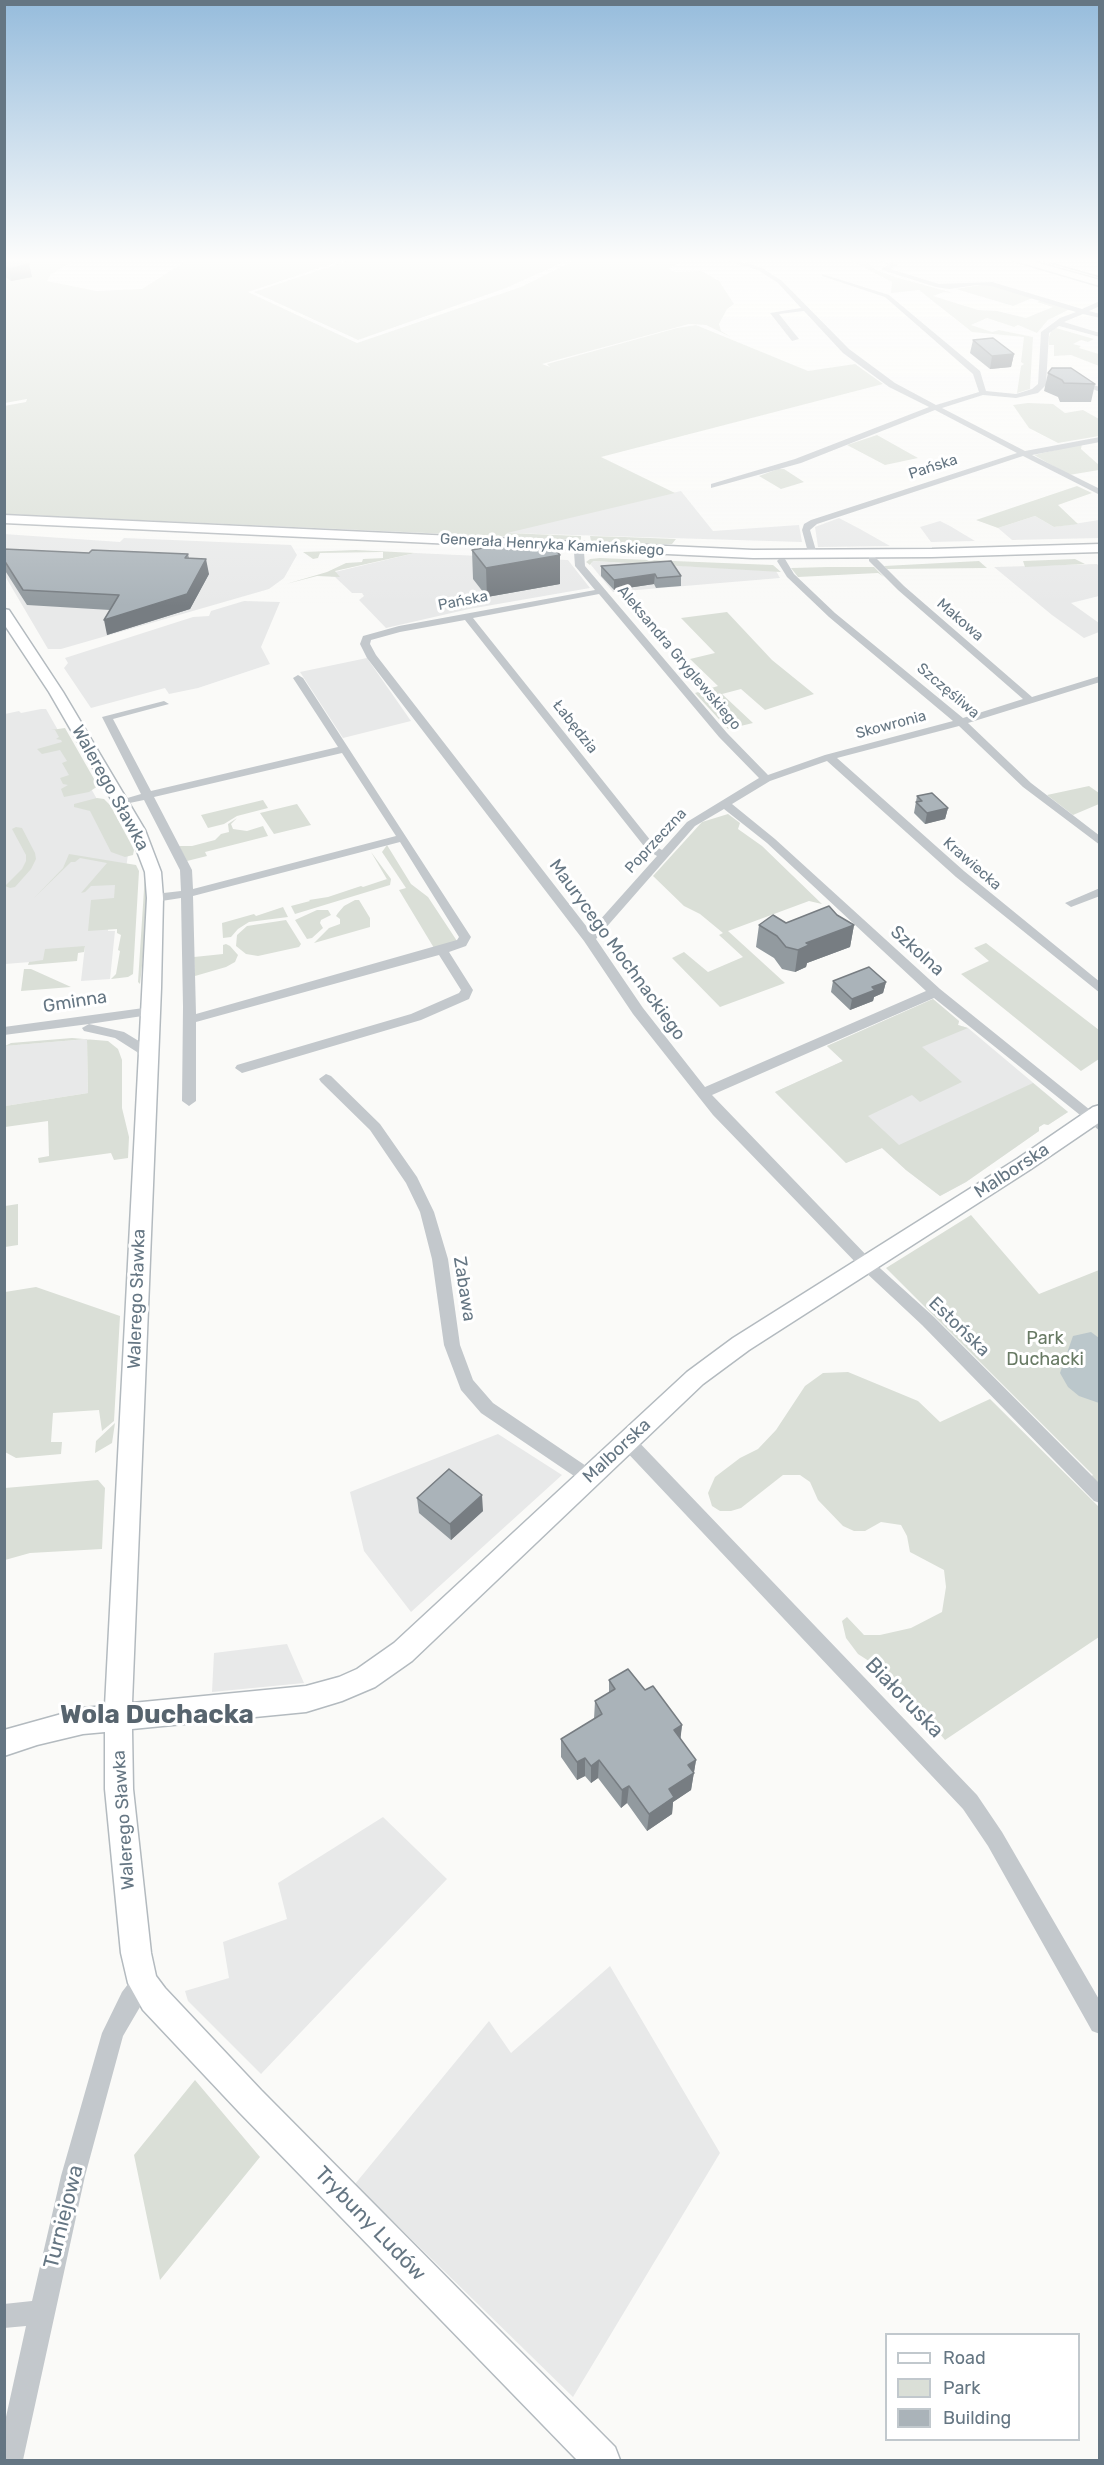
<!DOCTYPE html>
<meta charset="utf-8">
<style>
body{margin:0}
#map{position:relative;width:1104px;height:2465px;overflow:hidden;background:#fafaf8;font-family:Rubik,sans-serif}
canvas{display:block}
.frame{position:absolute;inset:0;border:6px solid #657683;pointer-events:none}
.legend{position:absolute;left:885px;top:2333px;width:195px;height:108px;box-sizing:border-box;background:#fff;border:2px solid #c1c8cd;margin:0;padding:8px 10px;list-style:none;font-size:18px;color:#657683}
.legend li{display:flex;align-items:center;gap:12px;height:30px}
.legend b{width:30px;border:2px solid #c1c8cd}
</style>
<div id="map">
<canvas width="1104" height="2465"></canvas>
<div class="frame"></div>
<ul class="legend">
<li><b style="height:8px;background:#fff"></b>Road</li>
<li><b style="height:16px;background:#dadfd7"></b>Park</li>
<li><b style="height:16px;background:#aab3b9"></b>Building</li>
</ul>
</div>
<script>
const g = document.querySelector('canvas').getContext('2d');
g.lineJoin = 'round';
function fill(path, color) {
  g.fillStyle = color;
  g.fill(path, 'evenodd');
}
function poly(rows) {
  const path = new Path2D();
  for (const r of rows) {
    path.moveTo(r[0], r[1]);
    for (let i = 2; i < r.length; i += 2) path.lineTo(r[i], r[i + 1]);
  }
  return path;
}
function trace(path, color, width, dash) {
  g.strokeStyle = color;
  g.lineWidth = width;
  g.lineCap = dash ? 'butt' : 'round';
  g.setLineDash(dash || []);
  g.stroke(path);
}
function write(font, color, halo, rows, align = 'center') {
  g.font = font + ' Rubik,sans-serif';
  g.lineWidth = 6;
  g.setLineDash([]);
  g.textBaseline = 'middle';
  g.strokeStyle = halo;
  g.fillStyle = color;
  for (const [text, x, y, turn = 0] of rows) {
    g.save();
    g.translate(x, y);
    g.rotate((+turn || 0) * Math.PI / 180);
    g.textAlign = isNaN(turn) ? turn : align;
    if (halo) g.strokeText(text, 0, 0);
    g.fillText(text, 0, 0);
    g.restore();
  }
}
fill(poly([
 [681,491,713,531,799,525,802,542,507,533,508,531],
 [1035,516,1054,527,1099,520,1099,538,1012,540,998,528],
 [839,518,860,529,890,546,818,547,815,527],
 [940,521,950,526,975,541,931,542,920,527],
 [4,534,120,542,124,538,291,545,297,555,284,578,269,589,61,649,48,649,5,576],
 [415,553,568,560,590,588,469,609,386,628,359,600,364,596,362,593,352,593,335,577,322,575],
 [592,561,776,571,780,578,613,592,591,565],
 [1097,564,1099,566,1099,596,1071,603,1099,623,1099,632,1084,638,1052,615,994,567],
 [244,601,280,602,261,647,270,664,198,688,169,694,165,688,91,708,64,668,68,663,65,658,193,617,209,616,211,611],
 [367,658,411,721,343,738,300,672],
 [41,709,46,709,128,854,122,900,110,902,108,931,115,931,110,979,81,981,85,946,43,961,5,964,5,714,19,711,21,713],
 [933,999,959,1021,958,1025,968,1028,1068,1112,1048,1125,1044,1124,1039,1127,1039,1131,966,1182,940,1196,906,1170,882,1148,846,1163,775,1092,843,1061,827,1046],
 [87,1039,88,1093,5,1106,4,1046],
 [498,1434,562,1475,411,1612,364,1551,350,1492],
 [287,1644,304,1683,212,1692,214,1653],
 [383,1817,447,1879,261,2074,188,2001,185,1991,229,1978,223,1942,287,1919,278,1883],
 [610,1966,720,2153,573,2397,355,2184,489,2021,511,2053]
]), '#e8e9e9');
fill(poly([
 [5,261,73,261,51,274,47,281,96,291,142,289,186,261,340,261,248,292,357,343,521,287,573,261,683,261,668,269,675,272,701,271,719,281,734,304,727,309,719,324,721,331,731,337,706,325,689,324,542,364,550,367,547,364,677,328,696,325,808,371,855,364,883,384,601,457,675,493,507,533,581,536,581,540,5,514,4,406,26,402,27,399,5,403],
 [347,261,566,261,506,288,358,340,254,292],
 [852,261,865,261,876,270,895,277,953,293,944,292,933,296,978,310,997,311,1026,318,1053,307,1037,302,1042,300,1070,309,1048,320,1037,333,1018,325,1014,327,987,318,971,325,992,332,999,330,1033,337,1030,389,1017,393,1021,366,1024,364,1021,362,1024,337,972,332,919,290,891,293,892,282],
 [987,284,1035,297,1013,306,956,289],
 [1056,328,1094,339,1088,342,1081,340,1073,344,1081,346,1079,348,1099,354,1099,366,1071,355,1054,356,1054,345,1049,345,1049,337,1051,331],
 [1028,403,1053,404,1065,413,1083,410,1099,419,1099,436,1058,443,1029,428,1013,405],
 [877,435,918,458,885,465,847,445],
 [1082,444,1081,449,1099,465,1099,470,1069,475,1034,455],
 [778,469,784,469,804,482,781,489,759,476],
 [1077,486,1092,493,1058,505,1078,524,1054,527,1035,516,998,528,976,520],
 [590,536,624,537,676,539,672,544,646,544,591,541],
 [356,550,415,553,335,571,340,577,317,576,286,584,327,572,346,563,362,562,363,559,383,558,383,552,320,553,318,558,313,559,303,552],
 [600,558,773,565,781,572,593,561,590,565,586,562,590,559],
 [1075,559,1085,564,1025,567,1023,561],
 [979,561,987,568,887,569,884,566],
 [827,567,874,567,884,577,878,573,798,577,791,568],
 [727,612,772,660,814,694,765,710,741,689,722,694,753,723,728,729,695,693,718,686,690,659,715,653,681,618],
 [65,728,98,786,89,792,64,797,61,789,68,785,63,784,60,778,69,775,62,763,67,761,60,750,42,754,37,749,62,742,61,740,56,739,59,737,55,730,51,730],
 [1089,786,1099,793,1099,804,1073,815,1047,795],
 [97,798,104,799,110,805,131,844,134,850,133,855,125,857,111,852,90,811,74,807,74,804],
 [263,800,268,808,237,816,224,824,208,828,201,815],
 [297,804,311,825,274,834,260,813],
 [728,814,740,823,738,829,762,846,822,904,809,901,728,931,785,983,720,1007,672,958,684,952,708,972,743,957,719,935,723,933,700,914,684,906,653,876,702,822],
 [237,818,231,824,233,829,247,831,263,826,268,836,205,852,207,856,187,861,179,846,192,846,215,840,221,834,229,832,228,824],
 [16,827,22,828,35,853,36,859,31,869,15,887,10,888,5,886,22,869,26,861,26,855,12,829],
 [387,845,411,884,428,897,457,941,434,948,399,890,406,888,382,852],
 [371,852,391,879,390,885,295,914,291,906,310,901,309,900,328,897,361,886,363,887,387,879,388,881],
 [69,854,136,865,139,871,133,974,128,977,111,979,116,974,120,951,118,950,121,935,117,933,117,929,88,931,91,900,114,898,115,885,91,886,85,892,81,893,107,863,80,858,75,862,71,862,34,898,63,868],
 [145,874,147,894,146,929,140,984,138,982],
 [355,900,359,900,370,918,370,927,314,943,329,928,340,924,340,919,336,916,338,913,344,906],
 [283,907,288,917,249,922,238,929,231,937,223,938,222,923,254,914,256,916],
 [317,910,328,910,331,915,321,920,320,923,323,928,312,938,307,939,295,920],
 [286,920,301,944,299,947,258,956,246,954,236,946,237,935,247,926],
 [986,943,1099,1030,1099,1059,1081,1071,961,974,989,961,974,948],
 [226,944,230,946,238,955,235,962,226,967,195,976,194,957,223,954,223,945],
 [85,946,84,952,78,953,77,961,28,965,29,962,43,960,45,949],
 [24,969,31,969,71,987,21,991],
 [933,999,959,1021,958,1025,968,1028,922,1047,962,1082,920,1102,912,1095,868,1116,899,1145,1033,1083,1068,1112,1048,1125,1044,1124,1039,1127,1039,1131,966,1182,940,1196,906,1170,882,1148,846,1163,775,1092,843,1061,827,1046],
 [72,1038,108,1041,118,1049,122,1060,122,1108,129,1137,128,1158,114,1160,111,1153,39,1163,38,1158,49,1156,48,1121,5,1127,5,1106,88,1093,87,1039,5,1046,11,1043],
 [18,1204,18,1245,5,1247,5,1206],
 [971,1215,1039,1294,1099,1270,1099,1489,1088,1479,1093,1475,886,1268],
 [36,1287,120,1316,114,1421,102,1431,99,1410,53,1413,51,1442,62,1442,61,1454,16,1458,5,1452,5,1292],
 [848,1372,918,1401,940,1422,990,1399,1099,1507,1099,1637,945,1740,920,1710,897,1695,884,1683,875,1665,858,1654,846,1638,842,1621,847,1617,864,1635,880,1635,911,1628,942,1612,946,1587,944,1570,910,1552,907,1536,901,1525,881,1522,865,1531,854,1531,843,1526,818,1500,810,1482,800,1475,783,1475,741,1508,731,1511,720,1511,712,1506,708,1493,715,1477,740,1458,758,1449,776,1430,805,1386,823,1373],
 [115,1423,112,1443,95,1453,96,1441],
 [98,1480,105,1488,102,1549,30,1553,5,1560,5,1488],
 [195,2080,260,2157,160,2280,134,2155]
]), '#dadfd7');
fill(poly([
 [1091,1332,1099,1338,1099,1403,1079,1396,1068,1387,1060,1373,1073,1336]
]), '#bbc7cb');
const secondary = poly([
 [1015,261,1031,261,1100,280,1100,286,1015,261],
 [4,609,9,610,63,692,145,830,161,872,163,898,161,988,132,1703,306,1686,339,1677,357,1669,394,1643,687,1372,733,1338,1017,1159,1093,1107,1100,1105,1100,1122,1031,1169,749,1350,703,1384,412,1661,375,1687,342,1701,306,1712,132,1729,133,1789,151,1953,156,1976,165,1988,261,2090,615,2447,620,2460,577,2460,239,2112,143,2010,128,1983,121,1953,105,1789,105,1732,83,1734,37,1745,4,1756,4,1730,83,1708,105,1706,147,898,145,872,129,830,49,692,4,624,4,609]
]);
const primary = poly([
 [4,515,753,550,932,549,1100,544,1100,552,932,557,753,558,4,523,4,515]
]);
trace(secondary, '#b3babf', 3);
trace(primary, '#b5babe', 3);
fill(poly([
 [728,261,739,261,762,268,782,281,849,349,895,383,936,405,979,392,973,374,885,297,822,276,822,274,889,295,980,371,986,391,1016,394,1032,389,1038,384,1041,332,1060,318,1076,312,991,286,977,285,949,289,936,287,882,270,882,268,889,265,880,261,897,264,897,266,890,269,939,284,992,282,1082,309,1100,301,1100,306,1089,311,1100,314,1100,318,1083,314,1064,322,1100,333,1100,337,1059,326,1049,333,1046,385,1038,393,1016,398,983,395,942,408,1025,451,1100,437,1100,442,1032,455,1100,489,1100,495,1023,456,817,524,810,530,817,554,809,556,802,530,804,524,811,520,1017,453,935,410,801,463,711,488,711,484,795,459,929,407,889,387,843,353,804,311,779,314,799,339,792,341,770,313,801,308,778,283,758,270,728,261],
 [1090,384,1100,387,1100,392,1090,388,1090,384],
 [579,549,584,552,585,566,727,733,768,775,825,755,953,721,829,617,787,577,777,561,779,559,785,559,794,574,835,613,963,718,1023,699,898,590,869,561,869,557,875,557,904,586,1032,697,1100,676,1100,682,968,723,1031,783,1100,836,1100,845,1023,787,959,726,837,758,964,871,1100,982,1100,993,956,877,827,761,770,781,732,804,775,839,940,989,1100,1118,1100,1131,934,998,712,1095,871,1260,934,1317,1100,1484,1100,1503,1094,1501,922,1325,861,1268,713,1115,633,1014,584,941,367,658,360,644,363,636,399,626,595,590,575,566,574,552,579,549],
 [599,594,719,737,759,778,687,822,662,850,655,846,473,618,599,594],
 [465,620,647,850,657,856,590,931,376,655,370,644,371,640,400,632,465,620],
 [724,809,767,843,926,991,705,1087,643,1008,596,939,695,826,724,809],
 [298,675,303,678,471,937,466,946,449,952,473,990,469,999,421,1020,242,1073,235,1068,237,1065,411,1014,459,993,461,990,439,955,196,1022,196,1101,189,1106,182,1101,183,1007,181,898,155,902,149,898,155,894,181,891,180,870,144,800,120,805,114,802,141,794,102,717,164,701,169,704,113,719,151,791,338,747,293,678,298,675],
 [342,753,396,836,193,889,192,870,154,797,342,753],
 [400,842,459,937,457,940,196,1014,193,896,400,842],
 [1100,888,1100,896,1071,907,1065,903,1100,888],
 [151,1007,158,1011,156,1014,89,1024,124,1032,147,1046,156,1062,149,1067,144,1065,137,1052,115,1038,84,1031,82,1028,89,1024,4,1035,4,1027,151,1007],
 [326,1074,331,1076,380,1124,417,1177,434,1212,448,1259,460,1345,473,1380,493,1403,595,1472,598,1477,595,1482,589,1484,583,1482,481,1413,461,1390,444,1345,432,1259,420,1212,406,1183,370,1130,321,1082,319,1079,326,1074],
 [627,1434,633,1436,977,1795,1002,1832,1100,2001,1100,2034,1092,2031,988,1846,963,1809,621,1446,619,1441,621,1436,627,1434],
 [143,1972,151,1975,154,1983,123,2036,85,2176,23,2460,4,2460,4,2426,26,2326,4,2328,4,2304,32,2301,61,2176,102,2033,122,1992,135,1975,143,1972]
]), '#c3c8cc');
fill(secondary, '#fff');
fill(primary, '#fff');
trace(poly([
 [1044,261,1100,277]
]), '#a2aab0', 1.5);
fill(poly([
 [4,261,29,264,32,277,11,281,4,276],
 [973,340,1014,354,1011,367,990,369,970,353],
 [1048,373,1095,384,1091,402,1060,402,1058,397,1044,391],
 [507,547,560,555,560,584,487,597,473,579,472,550],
 [4,549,89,553,188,554,189,558,209,574,190,609,107,635,110,610,27,605,4,569],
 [601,566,681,576,681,586,656,588,654,584,614,590,601,576],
 [917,796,948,808,945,819,925,824,914,813],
 [837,915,854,925,850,947,807,963,806,967,795,972,782,969,774,958,756,947,759,925,786,923],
 [833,981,886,982,883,993,874,997,873,1001,850,1010,831,992],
 [417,1498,483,1511,451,1540,419,1513],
 [609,1680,645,1690,682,1725,680,1739,696,1760,691,1790,673,1802,672,1814,647,1831,627,1803,621,1808,598,1778,591,1783,585,1776,577,1780,561,1757,561,1739,594,1719,595,1701,609,1693]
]), '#929a9f');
fill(poly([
 [29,264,32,277,11,281,9,269],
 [1014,354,1011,367,990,369,992,356],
 [560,555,560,584,487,597,486,568],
 [206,559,209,574,190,609,107,635,104,620],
 [655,574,654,584,614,590,614,580],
 [948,808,945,819,925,824,927,813],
 [854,925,850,947,807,963,806,967,795,972,798,950,806,943],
 [886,982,883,993,874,997,873,1001,850,1010,852,999,872,987],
 [482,1495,483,1511,451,1540,450,1524],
 [682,1725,680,1743,674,1730],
 [585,1758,585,1776,577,1780,577,1762],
 [599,1760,598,1778,591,1783,591,1766],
 [696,1760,691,1790,673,1802,672,1814,647,1831,649,1814,688,1765],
 [629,1786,627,1803,621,1808,622,1790]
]), '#777d82');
const building = poly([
 [4,261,24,261,29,264,9,269,4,266,4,261],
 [993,338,1014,354,992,356,973,340,993,338],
 [1052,368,1071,368,1095,384,1064,383,1062,380,1048,373,1052,368],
 [529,543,550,544,560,555,486,568,472,550,504,544,507,547,529,543],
 [4,549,89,553,92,550,188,554,185,558,206,559,187,594,104,620,119,595,23,590,4,560,4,549],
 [671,561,681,576,657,578,655,574,614,580,601,566,671,561],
 [932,793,948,808,927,813,916,802,922,801,917,796,932,793],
 [829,906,837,915,854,925,806,943,809,945,798,950,786,947,777,936,759,925,773,915,786,923,829,906],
 [869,967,886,982,872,987,875,990,852,999,833,981,869,967],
 [449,1469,482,1495,450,1524,417,1498,449,1469],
 [628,1669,645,1690,653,1686,682,1725,674,1730,696,1760,688,1765,694,1773,669,1789,674,1797,649,1814,629,1786,622,1790,599,1760,591,1766,585,1758,577,1762,561,1739,602,1714,595,1701,615,1689,609,1680,628,1669]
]);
fill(building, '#aab3b9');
trace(building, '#777d82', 1.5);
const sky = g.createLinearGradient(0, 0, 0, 606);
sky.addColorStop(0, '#96bcdc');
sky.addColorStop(0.43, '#fdfdfc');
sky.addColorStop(1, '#fdfdfc00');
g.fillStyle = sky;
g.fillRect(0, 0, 1104, 606);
write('15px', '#657683', '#fff', [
 ["Pańska",933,467,-18],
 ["Generała Henryka Kamieńskiego",552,545,3],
 ["Pańska",463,601,-11],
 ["Makowa",960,620,41],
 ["Aleksandra Gryglewskiego",679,658,50],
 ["Szczęśliwa",948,691,40],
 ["Skowronia",891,725,-15],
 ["Łabędzia",575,727,52],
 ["Poprzeczna",656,841,-47],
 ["Krawiecka",972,864,41]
]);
write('18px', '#657683', '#fff', [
 ["Walerego Sławka",110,788,61],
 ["Maurycego Mochnackiego",617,950,54],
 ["Szkolna",917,951,42],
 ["Gminna",75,1002,-9],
 ["Malborska",1012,1171,-33],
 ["Zabawa",464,1289,81],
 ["Walerego Sławka",137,1299,-88],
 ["Estońska",959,1327,44],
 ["Malborska",617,1451,-43],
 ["Walerego Sławka",124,1820,-94]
]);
write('18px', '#687a64', '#fff', [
 ["Park",1045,1339],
 ["Duchacki",1045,1360]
]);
write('21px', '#657683', '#fff', [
 ["Białoruska",904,1698,46],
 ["Turniejowa",64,2217,-76],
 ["Trybuny Ludów",370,2224,46]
]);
write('bold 26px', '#57646e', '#fff', [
 ["Wola Duchacka",157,1715]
]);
</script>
